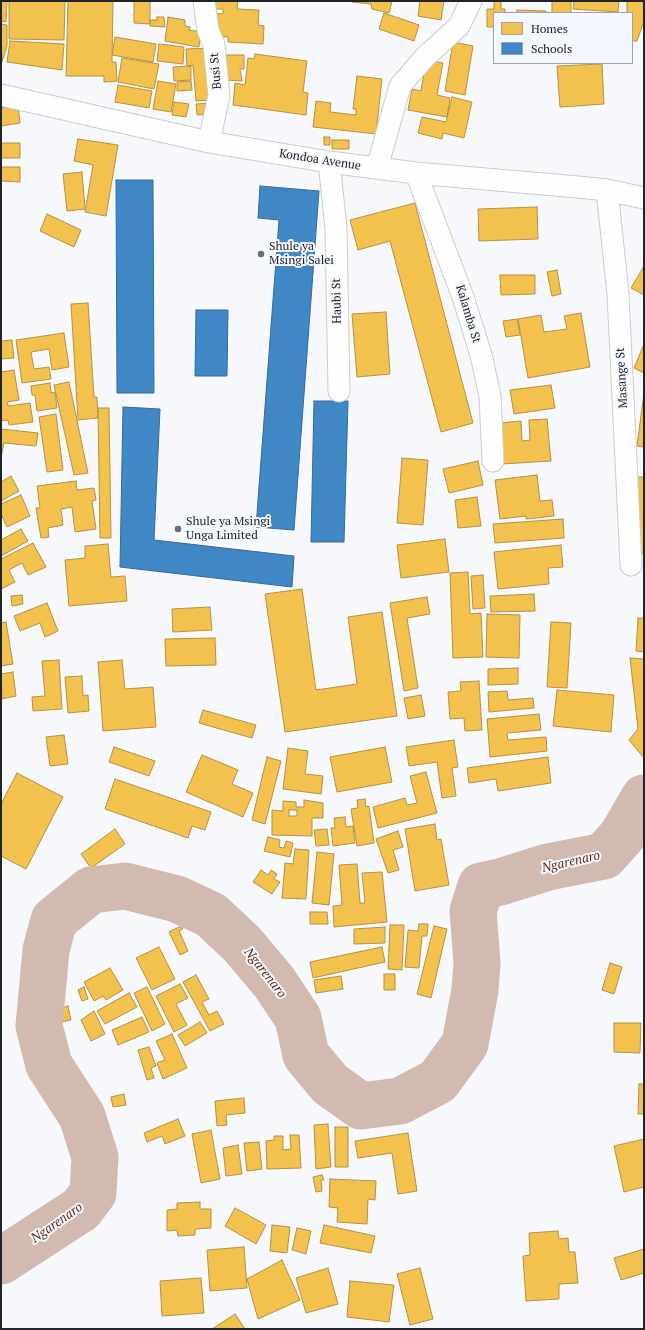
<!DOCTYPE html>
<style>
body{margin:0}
#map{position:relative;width:645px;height:1330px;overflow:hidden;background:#f7f8fc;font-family:"PT Serif",serif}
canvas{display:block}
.frame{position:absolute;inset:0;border:2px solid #20232a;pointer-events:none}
.legend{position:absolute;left:493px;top:12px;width:140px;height:52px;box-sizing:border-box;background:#f4f7ff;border:1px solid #9fa2aa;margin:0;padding:5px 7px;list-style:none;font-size:12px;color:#20232a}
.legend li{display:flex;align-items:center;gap:8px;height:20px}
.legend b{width:20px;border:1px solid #9fa2aa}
</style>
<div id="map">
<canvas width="645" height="1330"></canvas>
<div class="frame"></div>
<ul class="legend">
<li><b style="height:11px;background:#f2c14e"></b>Homes</li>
<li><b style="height:11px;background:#3f88c5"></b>Schools</li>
</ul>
</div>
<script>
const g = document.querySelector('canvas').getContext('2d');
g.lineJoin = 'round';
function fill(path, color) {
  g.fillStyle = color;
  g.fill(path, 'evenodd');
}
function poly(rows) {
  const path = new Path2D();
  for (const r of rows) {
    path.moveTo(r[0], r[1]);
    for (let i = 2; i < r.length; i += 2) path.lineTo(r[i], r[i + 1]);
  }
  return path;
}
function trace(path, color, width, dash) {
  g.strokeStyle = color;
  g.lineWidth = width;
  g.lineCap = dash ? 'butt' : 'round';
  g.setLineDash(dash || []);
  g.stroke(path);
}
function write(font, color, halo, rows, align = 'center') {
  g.font = font + ' "PT Serif",serif';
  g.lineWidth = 4;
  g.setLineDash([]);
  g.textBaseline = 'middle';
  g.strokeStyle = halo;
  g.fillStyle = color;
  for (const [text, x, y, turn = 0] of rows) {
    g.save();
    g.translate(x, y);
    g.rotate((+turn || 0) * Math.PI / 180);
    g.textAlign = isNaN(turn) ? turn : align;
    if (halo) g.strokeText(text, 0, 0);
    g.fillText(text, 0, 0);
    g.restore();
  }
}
const homes = poly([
 [1,1,7,1,6,22,1,21,1,1],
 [9,1,65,1,64,40,9,39,9,1],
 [68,1,113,1,112,62,116,62,117,81,104,82,104,76,66,76,68,1],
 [134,1,150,1,150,24,134,23,134,1],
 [211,1,238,1,237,9,259,10,258,25,264,26,263,44,228,42,228,37,214,36,215,13,223,14,223,9,211,9,211,1],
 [392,1,389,13,372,9,371,4,352,2,392,1],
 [420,1,444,1,441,20,418,16,420,1],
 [494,1,501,1,501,9,505,9,505,13,494,13,494,27,487,27,487,9,494,9,494,1],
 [552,1,571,1,571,13,552,13,552,1],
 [574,1,619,1,618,12,573,9,574,1],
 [627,1,644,1,644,21,637,41,632,41,632,13,627,13,627,1],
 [517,10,546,11,546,13,517,13,517,10],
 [384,13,419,25,414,41,379,29,384,13],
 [157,17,164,17,165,27,150,26,150,20,157,20,157,17],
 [168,17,185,20,185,26,190,27,189,30,201,32,199,47,165,41,168,17],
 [1,24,7,25,7,46,2,62,1,24],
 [115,37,156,44,153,62,112,55,115,37],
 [10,41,64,44,62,70,7,62,10,41],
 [453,42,473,46,465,95,445,91,453,42],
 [159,44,184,47,183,64,157,61,159,44],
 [209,48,212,100,196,101,193,65,187,66,186,49,209,48],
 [255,54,307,61,303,92,308,93,306,115,233,105,235,83,245,85,248,58,254,59,255,54],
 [226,55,244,55,244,69,240,69,242,81,226,80,226,55],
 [122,58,159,64,154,89,118,82,122,58],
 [426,60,443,63,437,95,450,98,447,117,408,110,412,89,421,91,426,60],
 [602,64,604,104,560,107,557,66,602,64],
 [191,66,191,80,174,81,173,67,191,66],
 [357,76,382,79,376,134,313,127,316,101,331,103,330,112,356,115,356,109,353,109,357,76],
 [158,81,176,84,171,112,153,109,158,81],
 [191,81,192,90,177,91,177,82,191,81],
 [118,85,152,91,149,108,115,102,118,85],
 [452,97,472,102,464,138,443,133,442,139,418,133,422,117,446,122,452,97],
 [174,102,189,104,186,117,172,115,174,102],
 [210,103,211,114,197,115,196,104,210,103],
 [18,106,20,123,1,126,1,108,18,106],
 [324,137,330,137,330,145,324,145,324,137],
 [78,139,118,145,106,216,85,212,93,165,74,161,78,139],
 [332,140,349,140,349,149,332,149,332,140],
 [1,143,20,143,20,158,1,158,1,143],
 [1,167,20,167,20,182,1,181,1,167],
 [82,172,85,209,67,211,63,174,82,172],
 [415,203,473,423,441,432,390,241,358,250,350,220,415,203],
 [537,207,538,239,479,241,478,209,537,207],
 [47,214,81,230,74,247,40,231,47,214],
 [644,266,644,295,631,288,644,266],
 [557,270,561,294,552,296,547,272,557,270],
 [500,275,535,275,535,294,501,295,500,275],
 [88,303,94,397,97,397,98,418,78,420,71,304,88,303],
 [386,312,390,374,357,377,352,314,386,312],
 [581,313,590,367,528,378,518,319,541,315,544,332,567,329,564,316,581,313],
 [517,319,520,335,506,337,503,321,517,319],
 [64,333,69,367,52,370,49,349,31,352,34,369,49,367,51,379,22,383,16,340,64,333],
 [12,340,14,358,1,359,1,341,12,340],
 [644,344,644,373,634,368,644,344],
 [14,370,19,400,7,402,8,406,30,403,33,422,9,425,8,420,1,421,1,372,14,370],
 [69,382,88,473,74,475,54,385,69,382],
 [50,383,51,393,55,392,57,408,37,411,35,395,32,395,31,386,50,383],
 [551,385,555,408,514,414,510,390,551,385],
 [644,393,644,447,637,446,644,393],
 [98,408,109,408,111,538,100,538,98,408],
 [56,414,63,470,47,472,39,417,56,414],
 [547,419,551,461,502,464,500,423,521,421,522,441,530,440,529,420,547,419],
 [1,429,38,433,36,446,4,443,1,458,1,429],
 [402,458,428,460,423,525,397,523,402,458],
 [478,461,483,485,449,493,443,469,478,461],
 [537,475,540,501,552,500,554,516,526,519,526,516,500,519,495,480,537,475],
 [11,476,19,491,1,501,1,482,11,476],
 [636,477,644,477,644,554,636,554,636,477],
 [76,481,77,490,94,488,96,500,92,501,96,529,75,532,72,507,61,509,63,525,48,528,49,537,41,538,36,508,40,508,37,486,76,481],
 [21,495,30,516,7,527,1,514,1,504,21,495],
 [477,497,481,526,458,528,455,500,477,497],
 [563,519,564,538,495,543,493,524,563,519],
 [21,529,28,541,1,556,1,540,21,529],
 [445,539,449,572,401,578,397,545,445,539],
 [33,543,46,567,28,575,22,563,9,570,15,582,1,589,1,559,33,543],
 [108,544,111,577,125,576,127,601,69,606,65,560,85,558,85,546,108,544],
 [561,545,563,567,548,568,549,584,498,589,494,552,561,545],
 [468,572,470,614,481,613,483,657,453,658,450,573,468,572],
 [483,575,485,608,473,609,471,576,483,575],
 [302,589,316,690,357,684,348,617,382,612,397,716,285,732,265,594,302,589],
 [534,594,535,611,491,612,490,596,534,594],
 [22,595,23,604,12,606,11,596,22,595],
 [427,597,430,614,407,618,418,688,404,691,390,603,427,597],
 [47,603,58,631,45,637,40,623,20,631,14,616,47,603],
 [210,607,212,630,173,632,172,609,210,607],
 [487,614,520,615,519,658,486,657,487,614],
 [638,618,644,618,644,652,636,651,638,618],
 [6,622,13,664,1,666,1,623,6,622],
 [551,622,571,623,567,688,547,687,551,622],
 [215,638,216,665,166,666,165,639,215,638],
 [630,658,644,659,644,758,629,740,638,729,630,658],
 [59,660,62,709,33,711,32,697,45,696,42,661,59,660],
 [122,660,125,689,153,687,156,727,103,731,98,662,122,660],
 [518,668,518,684,488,685,488,669,518,668],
 [13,672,16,696,2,699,1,674,13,672],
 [82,676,83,696,88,695,89,711,68,713,65,677,82,676],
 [479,681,482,730,465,731,464,718,450,719,448,692,461,691,460,682,479,681],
 [557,690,614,695,611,732,553,726,557,690],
 [507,691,508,700,533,698,534,708,489,712,488,692,507,691],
 [421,695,425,716,408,719,404,698,421,695],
 [203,710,256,725,252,738,199,723,203,710],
 [539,714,541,730,507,733,508,740,546,737,547,751,490,757,487,719,539,714],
 [64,735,68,764,50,766,46,737,64,735],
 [454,740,458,767,452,768,456,796,442,798,437,762,409,766,406,747,454,740],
 [114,747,155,761,149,776,109,762,114,747],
 [385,747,392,782,337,792,330,757,385,747],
 [288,748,308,751,305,774,323,776,321,794,283,789,288,748],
 [202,755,238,770,232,784,253,793,243,817,186,792,202,755],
 [267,757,281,761,265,824,252,820,267,757],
 [548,757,551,783,498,791,496,779,469,783,467,768,548,757],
 [426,772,437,813,378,828,373,807,405,798,407,805,417,803,410,776,426,772],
 [17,773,63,797,26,869,1,856,1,804,17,773],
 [115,779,211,812,205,830,192,826,188,838,105,809,115,779],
 [365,799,366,807,369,806,374,843,357,846,351,809,358,808,357,800,365,799],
 [304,800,323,803,323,818,312,818,312,836,272,835,272,810,283,811,283,801,296,802,296,807,304,807,304,800],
 [289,810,297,810,297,816,289,816,289,810],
 [345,817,346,827,353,826,355,843,333,846,331,828,335,828,334,818,345,817],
 [435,824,437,840,441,839,449,885,415,891,405,829,435,824],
 [115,829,125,844,91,868,81,854,115,829],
 [327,829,329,845,316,846,314,830,327,829],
 [398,831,403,847,393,850,399,870,388,873,376,839,398,831],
 [268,837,280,840,279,847,284,848,286,841,293,843,290,857,264,851,268,837],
 [295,849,309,850,306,899,282,898,285,863,293,864,295,849],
 [317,852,334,854,329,905,312,903,317,852],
 [357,864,360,903,365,903,362,873,382,872,387,922,334,927,333,906,342,905,339,865,357,864],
 [261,870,268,875,271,870,277,874,274,879,280,882,272,894,253,882,261,870],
 [310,912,327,912,328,924,310,924,310,912],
 [419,924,428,924,427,936,422,936,419,968,405,967,408,930,418,931,419,924],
 [390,925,404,925,402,970,388,969,390,925],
 [181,926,183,929,179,931,188,951,180,955,169,932,181,926],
 [434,926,447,929,431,998,417,994,434,926],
 [385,927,385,943,354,944,354,929,385,927],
 [159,947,175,979,152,990,136,958,159,947],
 [382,947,385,962,313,978,310,962,382,947],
 [610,963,622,967,614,994,602,990,610,963],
 [110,968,123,990,106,1000,103,996,94,1001,84,982,110,968],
 [384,974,395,974,395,990,384,990,384,974],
 [196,975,209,999,202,1002,209,1015,217,1011,224,1024,210,1031,183,982,196,975],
 [341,976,343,989,316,993,314,980,341,976],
 [180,984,188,998,176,1004,187,1025,174,1032,156,996,180,984],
 [84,987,88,999,82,1001,78,990,84,987],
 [147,987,165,1024,152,1031,134,993,147,987],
 [129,993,137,1007,105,1024,97,1011,129,993],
 [68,1006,71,1020,61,1022,60,1015,63,1015,62,1008,68,1006],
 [94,1011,105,1034,91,1041,81,1020,94,1011],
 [142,1017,149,1032,118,1045,112,1030,142,1017],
 [200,1022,207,1033,185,1046,178,1035,200,1022],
 [614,1023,641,1023,640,1053,614,1052,614,1023],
 [172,1034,187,1068,163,1079,157,1063,165,1060,156,1041,172,1034],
 [149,1047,156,1066,151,1068,154,1078,147,1080,138,1050,149,1047],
 [639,1084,644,1084,644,1114,638,1114,639,1084],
 [124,1094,126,1105,113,1107,111,1097,124,1094],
 [244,1098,245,1113,226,1115,227,1125,217,1126,215,1101,244,1098],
 [178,1119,185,1136,165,1144,162,1136,147,1142,144,1133,178,1119],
 [328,1124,331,1167,316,1169,314,1125,328,1124],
 [335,1127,348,1127,348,1167,335,1167,335,1127],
 [211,1130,220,1179,201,1183,192,1134,211,1130],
 [408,1133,417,1191,398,1194,392,1153,358,1158,355,1141,408,1133],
 [290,1135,299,1135,301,1168,267,1169,266,1141,274,1140,274,1136,283,1136,283,1150,291,1149,290,1135],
 [644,1139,644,1187,624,1192,614,1146,644,1139],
 [259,1142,262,1169,247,1171,244,1143,259,1142],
 [238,1145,242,1174,226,1176,223,1148,238,1145],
 [322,1175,324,1180,321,1180,322,1191,316,1192,313,1177,322,1175],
 [330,1179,376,1181,375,1200,368,1199,367,1224,337,1222,338,1208,329,1207,330,1179],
 [200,1202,200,1209,211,1209,211,1228,195,1229,195,1235,178,1236,177,1230,167,1231,167,1210,177,1209,177,1203,200,1202],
 [235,1208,266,1225,256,1244,225,1226,235,1208],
 [272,1225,290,1227,287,1253,270,1251,272,1225],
 [324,1225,375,1236,371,1253,320,1243,324,1225],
 [297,1228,311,1231,306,1254,292,1250,297,1228],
 [558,1231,559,1239,568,1238,569,1252,575,1252,578,1283,559,1284,559,1299,526,1301,523,1256,530,1255,529,1233,558,1231],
 [244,1247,247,1288,210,1291,207,1250,244,1247],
 [644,1249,644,1273,621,1280,614,1258,644,1249],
 [282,1260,300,1300,258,1319,247,1279,282,1260],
 [328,1268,338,1304,306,1313,296,1278,328,1268],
 [420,1268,433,1319,410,1325,397,1274,420,1268],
 [201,1278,204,1313,162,1316,160,1281,201,1278],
 [350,1281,394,1285,389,1322,347,1317,350,1281],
 [235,1314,245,1329,212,1329,235,1314]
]);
fill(homes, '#f2c14e');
trace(homes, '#b39243', 1);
const schools = poly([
 [116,180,153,180,154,393,117,393,116,180],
 [260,186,319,191,294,530,256,527,279,220,258,218,260,186],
 [196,310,228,310,227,376,195,376,196,310],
 [314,401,348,401,344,542,311,542,314,401],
 [123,407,160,409,154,540,294,556,292,587,120,567,123,407]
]);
fill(schools, '#3f88c5');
trace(schools, '#366a96', 1);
trace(poly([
 [1,1261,81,1209,93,1193,95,1157,82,1116,49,1065,39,1026,46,950,54,920,91,890,125,886,177,899,211,915,242,944,274,982,298,1018,306,1055,330,1084,361,1106,400,1101,438,1081,465,1044,475,990,477,963,473,911,481,886,500,882,548,867,604,856,622,836,644,798]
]), '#d3bab1', 47);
const street = poly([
 [204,1,208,30,214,45,219,96,209,142],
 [1,95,209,142,329,162,416,173,578,187,607,190,644,198],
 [329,162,336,228,339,391],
 [377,168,400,86,425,57,459,26,471,1],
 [416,173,463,297,481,355,490,396,493,461],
 [607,190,618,294,631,565]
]);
trace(street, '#caccd2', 23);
trace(street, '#fefeff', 21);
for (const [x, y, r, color] of [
 [261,254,4,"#6b6e74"],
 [178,529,4,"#6b6e74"]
]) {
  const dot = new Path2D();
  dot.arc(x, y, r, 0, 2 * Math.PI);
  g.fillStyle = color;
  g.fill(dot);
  trace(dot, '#f4f7ff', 1.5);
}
write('12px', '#20232a', '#f4f7ff', [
 ["Busi St",216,71,-95],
 ["Kondoa Avenue",320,160,9],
 ["Haubi St",337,301,-91],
 ["Kalamba St",468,314,73],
 ["Masange St",622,378,-93]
]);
write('12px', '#20232a', '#f4f7ff', [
 ["Shule ya",269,247],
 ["Msingi Salei",269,261],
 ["Shule ya Msingi",186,522],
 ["Unga Limited",186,536]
], 'left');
write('italic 13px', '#5c2c16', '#f4f7ff', [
 ["Ngarenaro",571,862,-13],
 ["Ngarenaro",265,973,52],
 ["Ngarenaro",57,1223,-35]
]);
</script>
